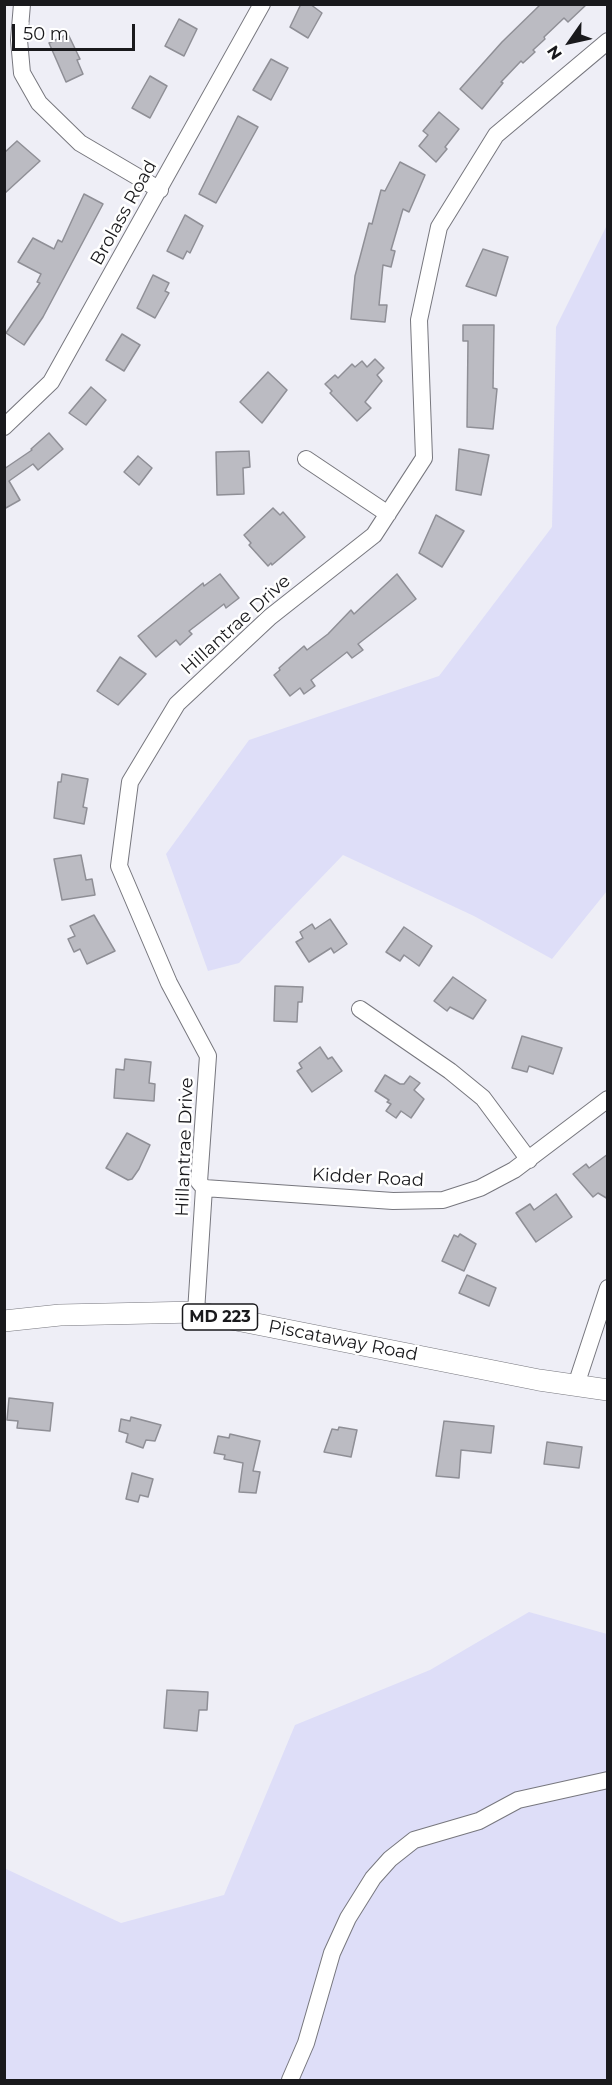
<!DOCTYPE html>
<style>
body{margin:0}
#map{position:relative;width:612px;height:2085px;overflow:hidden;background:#eeeef6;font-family:Montserrat,sans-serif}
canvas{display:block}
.frame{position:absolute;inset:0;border:6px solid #19191c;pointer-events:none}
.north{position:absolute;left:540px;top:12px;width:60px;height:60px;-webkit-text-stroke:4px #fff;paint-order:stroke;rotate:236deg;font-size:16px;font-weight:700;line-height:24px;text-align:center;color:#19191c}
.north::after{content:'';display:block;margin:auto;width:21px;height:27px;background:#19191c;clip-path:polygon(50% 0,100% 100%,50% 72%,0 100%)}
.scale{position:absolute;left:12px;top:24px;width:123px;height:27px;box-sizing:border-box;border:3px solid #19191c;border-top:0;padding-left:8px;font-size:18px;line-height:21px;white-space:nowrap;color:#19191c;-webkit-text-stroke:4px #fff;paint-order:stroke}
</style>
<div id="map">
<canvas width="612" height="2085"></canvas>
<div class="frame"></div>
<div class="north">N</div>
<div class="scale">50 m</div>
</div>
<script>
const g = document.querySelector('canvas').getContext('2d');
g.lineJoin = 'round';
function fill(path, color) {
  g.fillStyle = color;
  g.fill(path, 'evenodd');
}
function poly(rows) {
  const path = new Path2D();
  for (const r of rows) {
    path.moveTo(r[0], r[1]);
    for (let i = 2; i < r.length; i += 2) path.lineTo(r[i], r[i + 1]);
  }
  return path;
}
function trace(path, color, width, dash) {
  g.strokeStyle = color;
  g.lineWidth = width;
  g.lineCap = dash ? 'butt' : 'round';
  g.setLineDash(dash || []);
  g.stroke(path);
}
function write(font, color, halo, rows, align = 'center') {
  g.font = font + ' Montserrat,sans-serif';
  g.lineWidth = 5;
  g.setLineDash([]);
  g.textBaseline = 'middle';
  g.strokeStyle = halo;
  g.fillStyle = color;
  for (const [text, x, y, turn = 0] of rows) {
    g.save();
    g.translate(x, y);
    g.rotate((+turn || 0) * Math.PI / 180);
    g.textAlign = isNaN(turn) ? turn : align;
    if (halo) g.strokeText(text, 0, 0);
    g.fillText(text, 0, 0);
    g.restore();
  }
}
fill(poly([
 [607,225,607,891,552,959,474,916,343,855,239,963,208,971,166,854,249,740,439,676,552,527,556,327],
 [529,1612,607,1634,607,2080,5,2080,4,1868,121,1923,224,1895,295,1725,430,1670]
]), '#dedef8');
const building = poly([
 [301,4,310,4,322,13,308,38,290,27,301,4],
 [541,4,587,4,568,22,564,18,544,37,545,39,533,50,535,52,523,63,521,61,501,82,503,83,482,109,460,89,502,42,541,4],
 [179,19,197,29,184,56,165,46,179,19],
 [68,34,80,59,77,60,83,74,66,82,49,43,68,34],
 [271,59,288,68,271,100,253,90,271,59],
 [150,76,167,86,150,118,132,108,150,76],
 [439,112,459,129,445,147,447,149,436,162,419,146,428,135,423,131,439,112],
 [238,116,258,127,216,203,199,194,238,116],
 [17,141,40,161,4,194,4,153,17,141],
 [400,162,425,175,409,212,403,209,391,250,395,251,391,267,383,265,379,305,387,305,385,322,351,319,355,276,369,223,372,224,381,190,385,191,400,162],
 [84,194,103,204,43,317,24,345,6,333,40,283,37,282,41,274,18,262,33,238,54,249,58,240,62,242,84,194],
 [185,215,203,226,190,253,187,251,183,259,167,251,185,215],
 [483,249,508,257,496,296,466,286,483,249],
 [153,275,169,283,165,291,169,293,155,318,137,308,153,275],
 [463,325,494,325,493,388,497,389,493,429,467,427,468,341,463,341,463,325],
 [122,334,140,345,124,371,106,360,122,334],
 [375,359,384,368,377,375,382,381,365,402,371,408,357,421,330,393,332,391,325,384,335,375,338,378,352,364,355,367,362,361,367,367,375,359],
 [268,372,287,390,262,423,240,402,268,372],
 [91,387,106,400,86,425,69,413,91,387],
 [49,433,63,449,38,470,33,464,9,481,20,500,4,509,4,469,32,450,31,449,49,433],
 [459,449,489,455,481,495,456,490,459,449],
 [249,451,250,467,243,468,244,494,217,495,216,452,249,451],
 [138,456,152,468,139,485,124,472,138,456],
 [273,508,280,515,283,512,305,537,272,565,271,563,268,566,249,545,251,543,244,535,273,508],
 [436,515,464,531,442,567,419,553,436,515],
 [220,574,239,598,226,608,224,604,189,631,192,634,180,645,176,640,156,657,138,636,203,583,204,586,220,574],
 [397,574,416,599,358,644,363,650,352,658,347,652,311,680,315,686,304,694,300,688,290,696,274,675,280,670,279,668,304,646,307,650,328,634,351,610,354,614,397,574],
 [120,657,146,674,118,705,97,691,120,657],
 [62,774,88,779,83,807,87,808,84,824,54,818,58,782,61,782,62,774],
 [81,855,86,880,92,879,95,895,62,900,54,859,81,855],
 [94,915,115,951,87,964,80,949,74,952,68,939,75,936,70,926,94,915],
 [330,919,347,944,334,953,331,948,309,962,296,942,303,938,300,932,312,924,315,929,330,919],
 [404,927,432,946,419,966,404,955,400,961,386,952,404,927],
 [453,977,486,1000,473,1019,450,1007,447,1011,434,1001,453,977],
 [275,986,303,987,302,1002,298,1002,297,1022,274,1021,275,986],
 [522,1036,562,1048,553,1074,529,1066,527,1072,512,1068,522,1036],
 [320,1047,328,1059,332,1057,342,1071,312,1092,297,1071,302,1068,299,1063,320,1047],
 [125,1059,151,1062,149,1083,155,1084,154,1101,114,1098,116,1069,124,1070,125,1059],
 [385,1075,400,1084,404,1084,410,1076,420,1083,414,1090,424,1099,411,1118,401,1111,396,1118,386,1111,391,1104,387,1102,389,1100,375,1091,385,1075],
 [127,1133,150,1145,139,1169,132,1179,128,1180,106,1168,127,1133],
 [608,1154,608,1199,598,1193,593,1197,573,1174,586,1164,589,1168,608,1154],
 [556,1194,572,1217,536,1242,516,1213,530,1204,534,1210,556,1194],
 [460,1234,476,1244,464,1271,442,1261,454,1235,458,1237,460,1234],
 [467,1275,496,1288,489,1306,459,1293,467,1275],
 [9,1398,53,1403,50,1431,17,1428,18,1421,7,1420,9,1398],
 [131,1417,161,1425,155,1441,146,1440,143,1448,126,1442,128,1434,119,1431,121,1419,130,1421,131,1417],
 [444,1421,494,1426,491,1453,461,1450,459,1478,436,1476,444,1421],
 [339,1427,357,1430,351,1457,324,1452,332,1429,338,1430,339,1427],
 [230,1434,260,1441,253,1471,260,1472,256,1493,239,1492,243,1463,224,1459,225,1455,214,1453,218,1436,229,1438,230,1434],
 [547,1442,582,1447,579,1468,544,1464,547,1442],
 [132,1473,153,1479,148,1497,140,1495,138,1502,126,1499,132,1473],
 [167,1690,208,1692,207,1710,199,1710,197,1731,164,1728,167,1690]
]);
fill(building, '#bbbbc2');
trace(building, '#8f8f96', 1.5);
const minor = poly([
 [22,4,19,40,22,73,39,103,80,143,160,190],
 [4,427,51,382,262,4],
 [306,459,388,514],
 [360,1009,450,1071,483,1098,529,1160],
 [204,1188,393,1201,443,1200,480,1188,514,1170,608,1099],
 [196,1312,204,1188,199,1182,208,1056,169,983,119,866,130,782,177,704,270,617,374,535,424,458,419,320,439,227,496,135,608,41],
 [576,1385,608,1288],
 [290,2080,306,2043,332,1953,348,1918,373,1878,390,1859,414,1840,479,1821,518,1800,608,1780]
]);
const major = poly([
 [4,1321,60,1315,196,1312,539,1380,608,1390]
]);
trace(minor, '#77777e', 18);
trace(major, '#77777e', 22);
trace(minor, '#fff', 16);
trace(major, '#fff', 21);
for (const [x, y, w] of [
 [220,1317,75]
]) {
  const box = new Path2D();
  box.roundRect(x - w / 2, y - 13, w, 26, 4.5);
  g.fillStyle = '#fff';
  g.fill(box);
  trace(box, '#19191c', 1.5);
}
write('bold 16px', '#19191c', null, [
 ["MD 223",220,1317]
]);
write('18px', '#19191c', '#fff', [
 ["Brolass Road",124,213,-61],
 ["Hillantrae Drive",236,625,-42],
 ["Hillantrae Drive",185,1147,-88],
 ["Kidder Road",368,1178,3],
 ["Piscataway Road",343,1341,11]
]);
</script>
